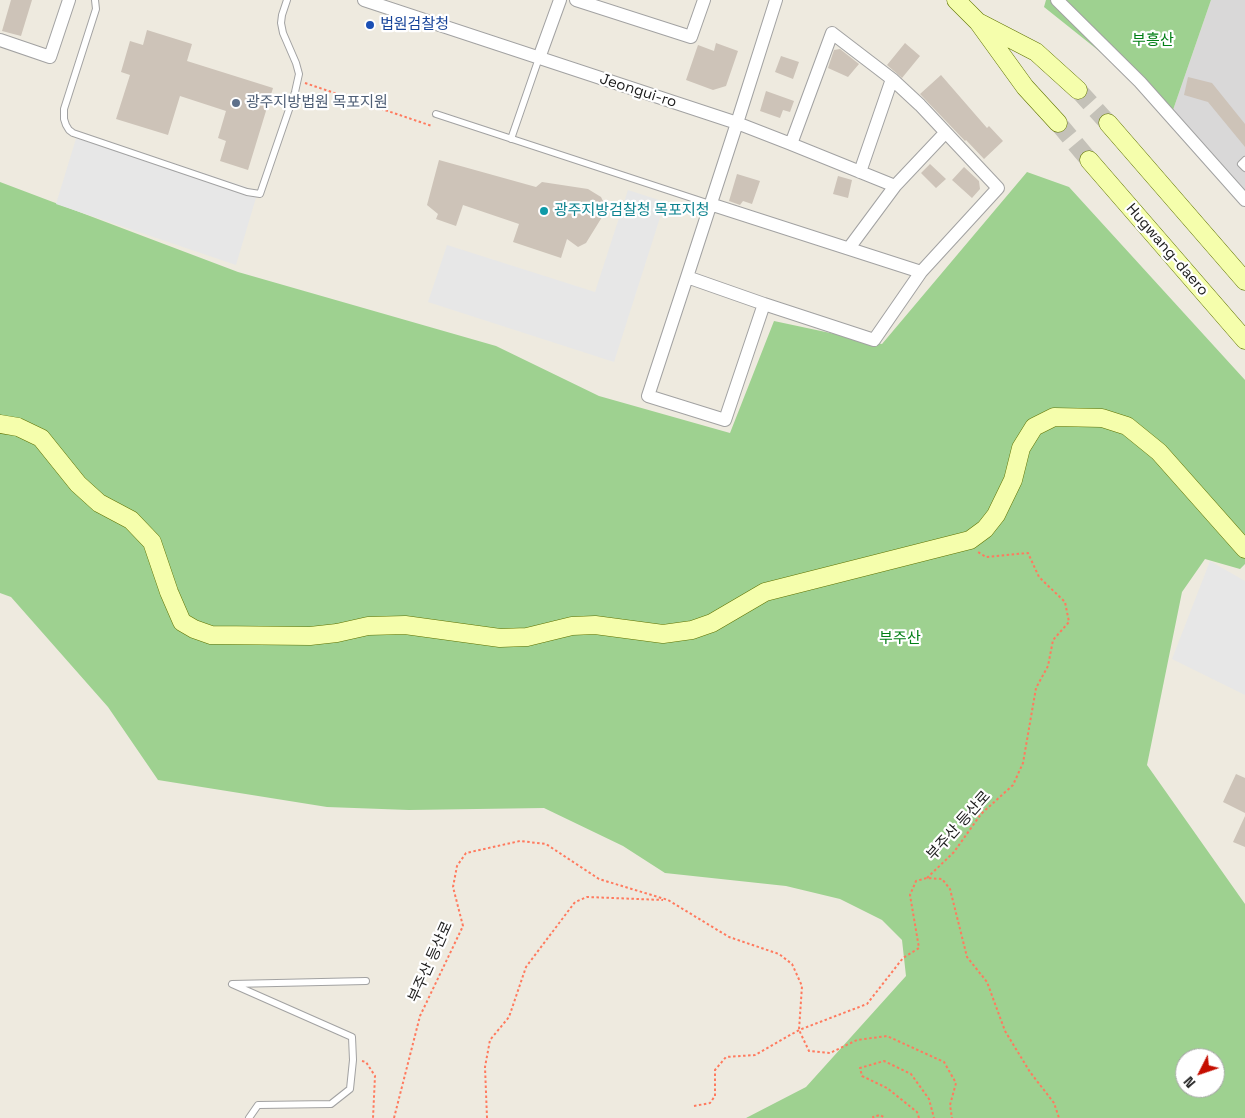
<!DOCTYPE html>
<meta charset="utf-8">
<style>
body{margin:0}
#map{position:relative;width:1245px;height:1118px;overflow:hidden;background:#eeeadf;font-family:"Space Grotesk",sans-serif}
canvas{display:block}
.north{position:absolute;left:1175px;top:1048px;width:50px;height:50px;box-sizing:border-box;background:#fff;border:1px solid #a4a4a4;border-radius:50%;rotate:229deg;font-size:14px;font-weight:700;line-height:20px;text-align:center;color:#1b1b1b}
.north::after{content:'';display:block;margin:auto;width:18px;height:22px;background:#c50e00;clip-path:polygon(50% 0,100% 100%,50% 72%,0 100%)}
</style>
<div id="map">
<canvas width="1245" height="1118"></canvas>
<div class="north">N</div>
</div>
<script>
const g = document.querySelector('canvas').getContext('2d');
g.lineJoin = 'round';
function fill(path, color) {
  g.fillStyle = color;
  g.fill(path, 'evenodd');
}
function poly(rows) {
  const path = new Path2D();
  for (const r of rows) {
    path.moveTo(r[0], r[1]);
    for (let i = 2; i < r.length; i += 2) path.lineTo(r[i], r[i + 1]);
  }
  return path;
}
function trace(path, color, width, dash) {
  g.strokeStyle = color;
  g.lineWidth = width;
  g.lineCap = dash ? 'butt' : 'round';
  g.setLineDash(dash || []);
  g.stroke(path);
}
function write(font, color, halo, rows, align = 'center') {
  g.font = font + ' "Space Grotesk","Noto Sans KR",sans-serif';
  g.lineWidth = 4.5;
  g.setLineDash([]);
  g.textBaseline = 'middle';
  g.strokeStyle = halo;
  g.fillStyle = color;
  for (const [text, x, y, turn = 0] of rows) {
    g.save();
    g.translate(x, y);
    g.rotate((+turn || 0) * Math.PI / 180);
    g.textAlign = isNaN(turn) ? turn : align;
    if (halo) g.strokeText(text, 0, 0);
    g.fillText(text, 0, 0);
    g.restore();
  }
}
fill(poly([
 [1211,0,1245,0,1245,194,1173,110]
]), '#d9d8d8');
fill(poly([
 [1046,0,1211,0,1173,110,1044,7],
 [1027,172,1069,187,1245,380,1245,564,1240,569,1205,559,1182,592,1147,765,1245,904,1245,1118,746,1118,806,1087,906,976,902,940,882,920,840,899,786,886,665,873,623,846,544,808,409,810,327,807,158,780,108,707,11,597,0,593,0,182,238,272,496,346,599,396,730,433,774,321,882,344],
 [1185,1058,1215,1058,1215,1088,1185,1088]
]), '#9ed190');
fill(poly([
 [78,132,258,191,236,265,56,204],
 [628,190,665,202,614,362,428,302,447,245,595,292],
 [1210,561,1245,581,1245,695,1172,659]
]), '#e7e7e7');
fill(poly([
 [11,0,32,0,21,36,2,31],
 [147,30,192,44,187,61,273,88,248,170,220,161,226,141,218,138,226,111,180,96,168,135,116,119,130,75,121,72,130,41,143,45],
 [716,43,738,51,726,86,713,90,686,80,698,45,714,51],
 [905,43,920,56,902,78,887,65],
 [840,49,859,64,848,77,828,68,834,50],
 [781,56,799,62,793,79,775,72],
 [941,75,987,128,989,126,1003,141,984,159,966,140,965,141,920,94],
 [1188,77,1212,83,1245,124,1245,147,1208,102,1184,95],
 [766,91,794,101,790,112,783,110,780,118,760,111],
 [439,160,536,187,542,182,588,189,601,197,607,209,586,243,578,247,567,239,561,258,513,242,519,224,463,205,456,226,436,219,438,214,427,205],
 [930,164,946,179,936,188,921,173],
 [964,167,979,181,980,189,972,198,952,180],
 [737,174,760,181,752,204,743,201,740,205,729,201],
 [838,176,852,180,848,198,833,194],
 [1236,774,1245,778,1245,813,1223,802],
 [1245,816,1245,847,1233,842]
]), '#cdc3b8');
trace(poly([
 [1078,90,1108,123],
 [1058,123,1089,160]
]), '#c4c1b8', 18, [18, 9]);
const lane = poly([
 [95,0,96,9,64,109,64,119,66,125,69,130,73,133,247,192,260,194,295,92,299,74,296,63,283,33,281,23,282,15,287,0],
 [436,114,710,204],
 [511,139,539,58],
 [1245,160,1241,164,1245,168],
 [249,1118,258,1105,331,1104,350,1089,353,1060,352,1037,232,984,366,981]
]);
const street = poly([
 [364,0,737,123,791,144,832,33,892,79,920,105,998,188,921,272,874,340,764,304,725,420,648,396,687,277,737,123,776,0],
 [576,0,691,37,704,0],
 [1057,0,1140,82,1245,200],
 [0,40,50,57,69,0],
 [539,58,560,0],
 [791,144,895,186],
 [860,172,892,79],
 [710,204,921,272],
 [849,248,895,186,945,133],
 [687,277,764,304]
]);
const secondary = poly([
 [956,0,978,22,1025,87,1058,123],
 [980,23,1036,52,1078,90],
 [1108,123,1245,281],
 [1089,160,1245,340],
 [0,424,18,427,41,438,78,484,99,503,131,520,152,542,169,592,182,622,194,629,211,635,310,636,337,633,368,626,405,625,500,638,527,637,572,626,595,625,663,634,692,630,712,623,765,592,970,540,985,529,996,515,1013,480,1021,448,1034,427,1054,417,1102,418,1127,426,1159,452,1245,549]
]);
trace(lane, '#a2a2a2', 8);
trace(street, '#a2a2a2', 14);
trace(secondary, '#5f7300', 19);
trace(poly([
 [305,83,432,126],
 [927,878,954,852,981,814,1013,785,1023,763,1036,688,1048,666,1053,640,1069,622,1065,602,1039,577,1028,553,986,557,978,552],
 [362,1061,366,1062,375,1076,373,1118],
 [694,1106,710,1103,715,1096,715,1070,726,1057,755,1055,799,1030,867,1004,903,958,919,948,910,895,916,881,927,878,942,879,950,889,967,957,987,982,1005,1031,1030,1072,1054,1103,1059,1118],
 [394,1118,420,1016,463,926,453,887,457,866,466,853,520,841,546,844,599,879,668,900,729,937,779,954,792,964,802,986,799,1030,809,1051,830,1053,857,1040,887,1036,944,1062,956,1083,950,1105,952,1118],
 [487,1118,485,1067,490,1040,509,1017,526,967,575,902,587,897,663,900],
 [874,1118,873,1117,880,1115,885,1118],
 [919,1118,917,1112,887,1088,862,1076,860,1068,884,1061,911,1074,929,1099,934,1118]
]), '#ff7a5e', 2, [2.5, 2.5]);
trace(lane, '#fff', 6);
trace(street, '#fff', 12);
trace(secondary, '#f5feac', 18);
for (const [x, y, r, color] of [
 [370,25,5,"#1a4fb4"],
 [236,103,5,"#5c6f8a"],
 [544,211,5,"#0f9aa8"]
]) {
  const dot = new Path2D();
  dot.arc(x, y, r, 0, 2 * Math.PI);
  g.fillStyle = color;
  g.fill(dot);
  trace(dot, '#fff', 2);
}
write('15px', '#164399', '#fff', [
 ["법원검찰청",380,25]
], 'left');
write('15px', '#027f15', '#fff', [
 ["부흥산",1153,41],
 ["부주산",900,639]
]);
write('15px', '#1b1b1b', '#fff', [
 ["Jeongui-ro",638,91,18],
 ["Hugwang-daero",1167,250,49],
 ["부주산 등산로",959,826,-48],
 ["부주산 등산로",431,962,-66]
]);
write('15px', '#4e5e75', '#fff', [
 ["광주지방법원 목포지원",246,103]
], 'left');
write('15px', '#0d838f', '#fff', [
 ["광주지방검찰청 목포지청",554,211]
], 'left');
</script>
